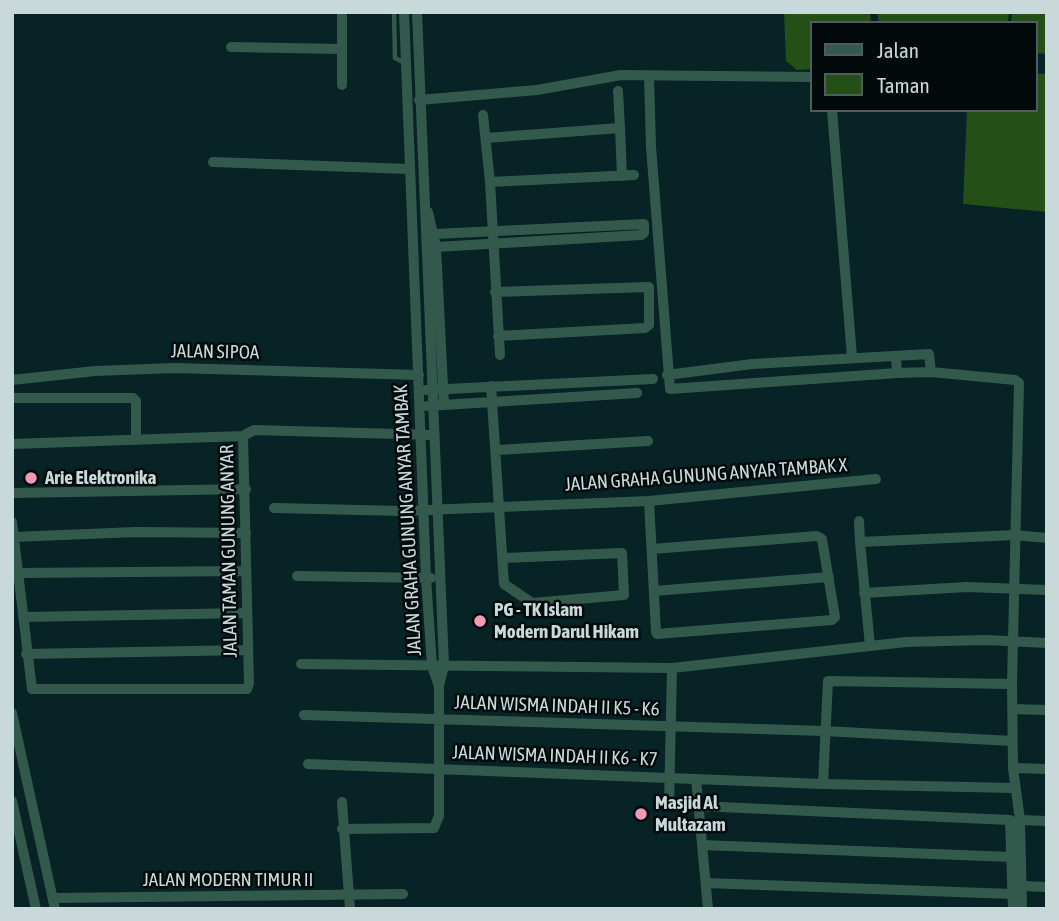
<!DOCTYPE html>
<style>
body{margin:0}
#map{position:relative;width:1059px;height:921px;overflow:hidden;background:#082325;font-family:"Asap Condensed",sans-serif}
canvas{display:block}
.frame{position:absolute;inset:0;border:14px solid #c9d8d9;pointer-events:none}
.legend{position:absolute;left:810px;top:21px;width:228px;height:91px;box-sizing:border-box;background:#020a0b;border:2px solid #525c5d;margin:0;padding:9px 12px;list-style:none;font-size:21px;color:#c9d8d9}
.legend li{display:flex;align-items:center;gap:14px;height:35px}
.legend b{width:35px;border:2px solid #525c5d}
</style>
<div id="map">
<canvas width="1059" height="921"></canvas>
<div class="frame"></div>
<ul class="legend">
<li><b style="height:9px;background:#33594d"></b>Jalan</li>
<li><b style="height:19px;background:#244f17"></b>Taman</li>
</ul>
</div>
<script>
const g = document.querySelector('canvas').getContext('2d');
g.lineJoin = 'round';
function fill(path, color) {
  g.fillStyle = color;
  g.fill(path, 'evenodd');
}
function poly(rows) {
  const path = new Path2D();
  for (const r of rows) {
    path.moveTo(r[0], r[1]);
    for (let i = 2; i < r.length; i += 2) path.lineTo(r[i], r[i + 1]);
  }
  return path;
}
function trace(path, color, width, dash) {
  g.strokeStyle = color;
  g.lineWidth = width;
  g.lineCap = dash ? 'butt' : 'round';
  g.setLineDash(dash || []);
  g.stroke(path);
}
function write(font, color, halo, rows, align = 'center') {
  g.font = font + ' "Asap Condensed",sans-serif';
  g.lineWidth = 5;
  g.setLineDash([]);
  g.textBaseline = 'middle';
  g.strokeStyle = halo;
  g.fillStyle = color;
  for (const [text, x, y, turn = 0] of rows) {
    g.save();
    g.translate(x, y);
    g.rotate((+turn || 0) * Math.PI / 180);
    g.textAlign = isNaN(turn) ? turn : align;
    if (halo) g.strokeText(text, 0, 0);
    g.fillText(text, 0, 0);
    g.restore();
  }
}
fill(poly([
 [784,12,870,12,871,23,812,23,812,69,797,70,786,61],
 [877,12,1009,12,1008,23,879,23],
 [1012,12,1047,12,1047,54,1036,53,1036,23,1011,23],
 [1036,73,1045,74,1047,82,1047,212,963,204,967,110,1036,110]
]), '#244f17');
trace(poly([
 [394,12,395,58,405,63]
]), '#33594d', 4.5);
trace(poly([
 [342,12,342,85],
 [404,12,426,577,432,666,439,686],
 [231,47,341,49],
 [649,76,651,147,670,389,897,373],
 [618,91,620,128],
 [419,100,537,90,621,75,812,77],
 [832,110,852,357],
 [483,115,490,182,500,355],
 [486,138,620,128,622,176],
 [213,162,409,169],
 [490,182,634,175],
 [428,212,436,247,444,405],
 [435,234,644,224,644,233,641,235,436,247],
 [495,292,649,287,649,325,645,328,498,336],
 [896,357,897,373,931,372,1015,380,1019,383,1012,684,1013,768,1020,820,1022,909],
 [667,375,752,364,929,354,931,372],
 [12,380,95,371,175,368,419,375],
 [491,386,504,584,532,603,624,595,622,553,504,558],
 [426,390,653,379],
 [12,398,133,398,136,401,136,440],
 [427,406,637,393],
 [12,444,243,436],
 [497,450,648,441],
 [12,493,246,489],
 [649,501,656,632,657,634,832,620,835,617,822,539,817,536,652,549],
 [274,508,402,511,649,501,876,479],
 [859,521,860,542],
 [12,522,32,689,247,689,249,683,243,436,254,430,434,435],
 [14,537,136,532,246,533],
 [19,573,246,571],
 [297,576,431,578],
 [654,591,829,577],
 [864,593,967,587,1047,590],
 [23,617,247,613],
 [870,646,860,542,1015,535,1047,538],
 [26,654,248,650],
 [301,664,672,668,906,642,986,640,1047,643],
 [1013,709,1047,710],
 [12,713,55,909],
 [304,715,824,731,1012,741],
 [308,764,823,784,1015,788],
 [1013,768,1047,769],
 [696,779,708,909],
 [823,784,828,681,1012,684],
 [12,801,36,909],
 [342,802,350,909],
 [669,805,672,668],
 [698,806,1010,820,1013,909],
 [1020,820,1047,821],
 [342,829,434,828,439,816,439,686,444,665,417,12],
 [702,845,1011,857],
 [706,883,1012,894],
 [1021,886,1047,887],
 [53,898,403,894]
]), '#33594d', 10);
for (const [x, y, r, color] of [
 [31,478,7,"#f09ab6"],
 [480,621,7,"#f09ab6"],
 [641,814,7,"#f09ab6"]
]) {
  const dot = new Path2D();
  dot.arc(x, y, r, 0, 2 * Math.PI);
  g.fillStyle = color;
  g.fill(dot);
  trace(dot, '#020a0b', 2.5);
}
write('19px', '#c9d8d9', '#020a0b', [
 ["JALAN SIPOA",215,352,1],
 ["JALAN GRAHA GUNUNG ANYAR TAMBAK X",706,475,-4],
 ["JALAN GRAHA GUNUNG ANYAR TAMBAK",408,520,-93],
 ["JALAN TAMAN GUNUNG ANYAR",229,551,-91],
 ["JALAN WISMA INDAH II K5 - K6",557,706,2],
 ["JALAN WISMA INDAH II K6 - K7",555,756,2],
 ["JALAN MODERN TIMUR II",228,880]
]);
write('bold 19px', '#c9d8d9', '#020a0b', [
 ["Arie Elektronika",45,478],
 ["PG - TK Islam",494,610],
 ["Modern Darul Hikam",494,632],
 ["Masjid Al",655,803],
 ["Multazam",655,825]
], 'left');
</script>
